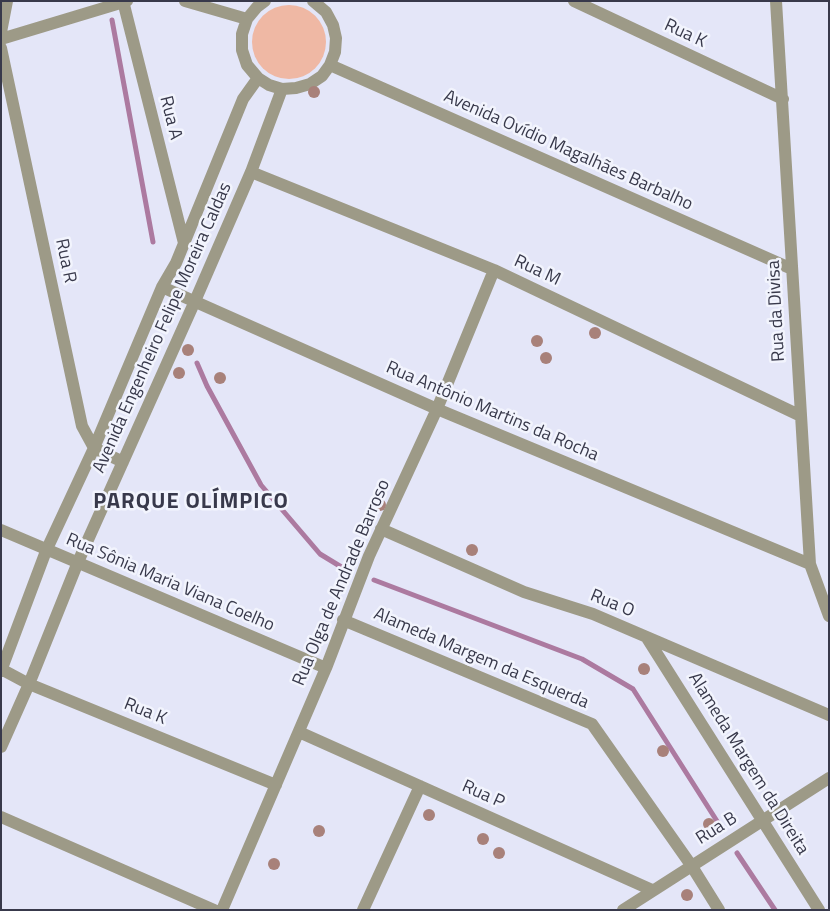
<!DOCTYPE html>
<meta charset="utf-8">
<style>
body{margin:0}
#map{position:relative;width:830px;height:911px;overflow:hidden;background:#e4e6f8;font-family:"Titillium Web",sans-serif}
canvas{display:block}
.frame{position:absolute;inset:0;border:2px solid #38394b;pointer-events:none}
</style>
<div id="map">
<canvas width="830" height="911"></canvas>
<div class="frame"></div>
</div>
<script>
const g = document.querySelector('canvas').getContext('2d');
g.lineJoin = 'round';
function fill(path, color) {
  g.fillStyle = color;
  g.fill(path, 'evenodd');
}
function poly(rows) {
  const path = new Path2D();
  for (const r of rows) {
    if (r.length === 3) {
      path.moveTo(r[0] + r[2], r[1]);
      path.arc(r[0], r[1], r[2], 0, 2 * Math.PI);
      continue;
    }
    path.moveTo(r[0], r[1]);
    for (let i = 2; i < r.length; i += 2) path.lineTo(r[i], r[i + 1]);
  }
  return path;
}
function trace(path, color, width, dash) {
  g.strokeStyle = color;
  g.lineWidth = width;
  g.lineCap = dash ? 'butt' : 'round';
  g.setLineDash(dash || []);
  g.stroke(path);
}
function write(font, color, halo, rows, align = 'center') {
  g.font = font + ' "Titillium Web",sans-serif';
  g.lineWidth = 5;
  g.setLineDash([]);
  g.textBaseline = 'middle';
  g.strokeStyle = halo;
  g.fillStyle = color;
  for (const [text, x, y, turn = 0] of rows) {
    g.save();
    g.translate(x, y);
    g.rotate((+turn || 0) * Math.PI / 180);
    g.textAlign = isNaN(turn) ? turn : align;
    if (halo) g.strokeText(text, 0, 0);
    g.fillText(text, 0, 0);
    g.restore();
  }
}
fill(poly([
 [289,42,37]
]), '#efb8a4');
trace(poly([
 [112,20,153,242],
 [197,363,207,386,261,485,320,554,348,571],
 [374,580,582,659,633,689,722,829],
 [737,853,775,910]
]), '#ac7aa0', 5);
trace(poly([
 [123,1,184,243],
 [185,1,247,19],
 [265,1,257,7,247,19,242,34,242,50,247,65,258,78,269,85,282,89,296,88,310,84,322,76,330,65,335,52,336,38,333,25,326,12,313,1],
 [574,1,783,99],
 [776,1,810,564,829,616],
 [1,32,7,1],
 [1,39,127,1],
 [1,48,82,426,94,448,123,462],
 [330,65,792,269],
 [251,172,494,270,801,416],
 [162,287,437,409,810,564],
 [381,529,524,592,593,614,829,715],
 [1,530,326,668],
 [343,620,592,724,691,865,719,910],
 [647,638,819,910],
 [1,669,29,684,276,785],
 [1,671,46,551,94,448,162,287,176,263,243,99,258,78],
 [299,732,652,890],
 [1,747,29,684,78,562,195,301,251,172,282,89],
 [1,817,214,910],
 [222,910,326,668,369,556,437,409,494,270],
 [363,910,420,786],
 [623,910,829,778]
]), '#9d9a87', 12);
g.fillStyle = '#a8817a';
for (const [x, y] of [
 [314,92],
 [595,333],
 [537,341],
 [188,350],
 [546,358],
 [179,373],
 [220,378],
 [380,505],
 [472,550],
 [644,669],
 [663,751],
 [429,815],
 [709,824],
 [319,831],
 [483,839],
 [499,853],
 [274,864],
 [687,895]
]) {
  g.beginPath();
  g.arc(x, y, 6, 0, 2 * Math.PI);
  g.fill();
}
write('18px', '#38394b', '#f2f4fd', [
 ["Rua K",685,34,25],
 ["Rua A",170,118,76],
 ["Avenida Ovídio Magalhães Barbalho",568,151,24],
 ["Rua R",65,261,78],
 ["Rua M",537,271,25],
 ["Rua da Divisa",777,311,-93],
 ["Avenida Engenheiro Felipe Moreira Caldas",163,328,-66],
 ["Rua Antônio Martins da Rocha",492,412,23],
 ["Rua Sônia Maria Viana Coelho",170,583,23],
 ["Rua Olga de Andrade Barroso",342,583,-67],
 ["Rua O",612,604,22],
 ["Alameda Margem da Esquerda",481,659,23],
 ["Rua K",145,712,22],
 ["Alameda Margem da Direita",748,764,58],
 ["Rua P",483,795,24],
 ["Rua B",717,829,-32]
]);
g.letterSpacing = '1px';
write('bold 22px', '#38394b', '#f2f4fd', [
 ["PARQUE OLÍMPICO",191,503]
]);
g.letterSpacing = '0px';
</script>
